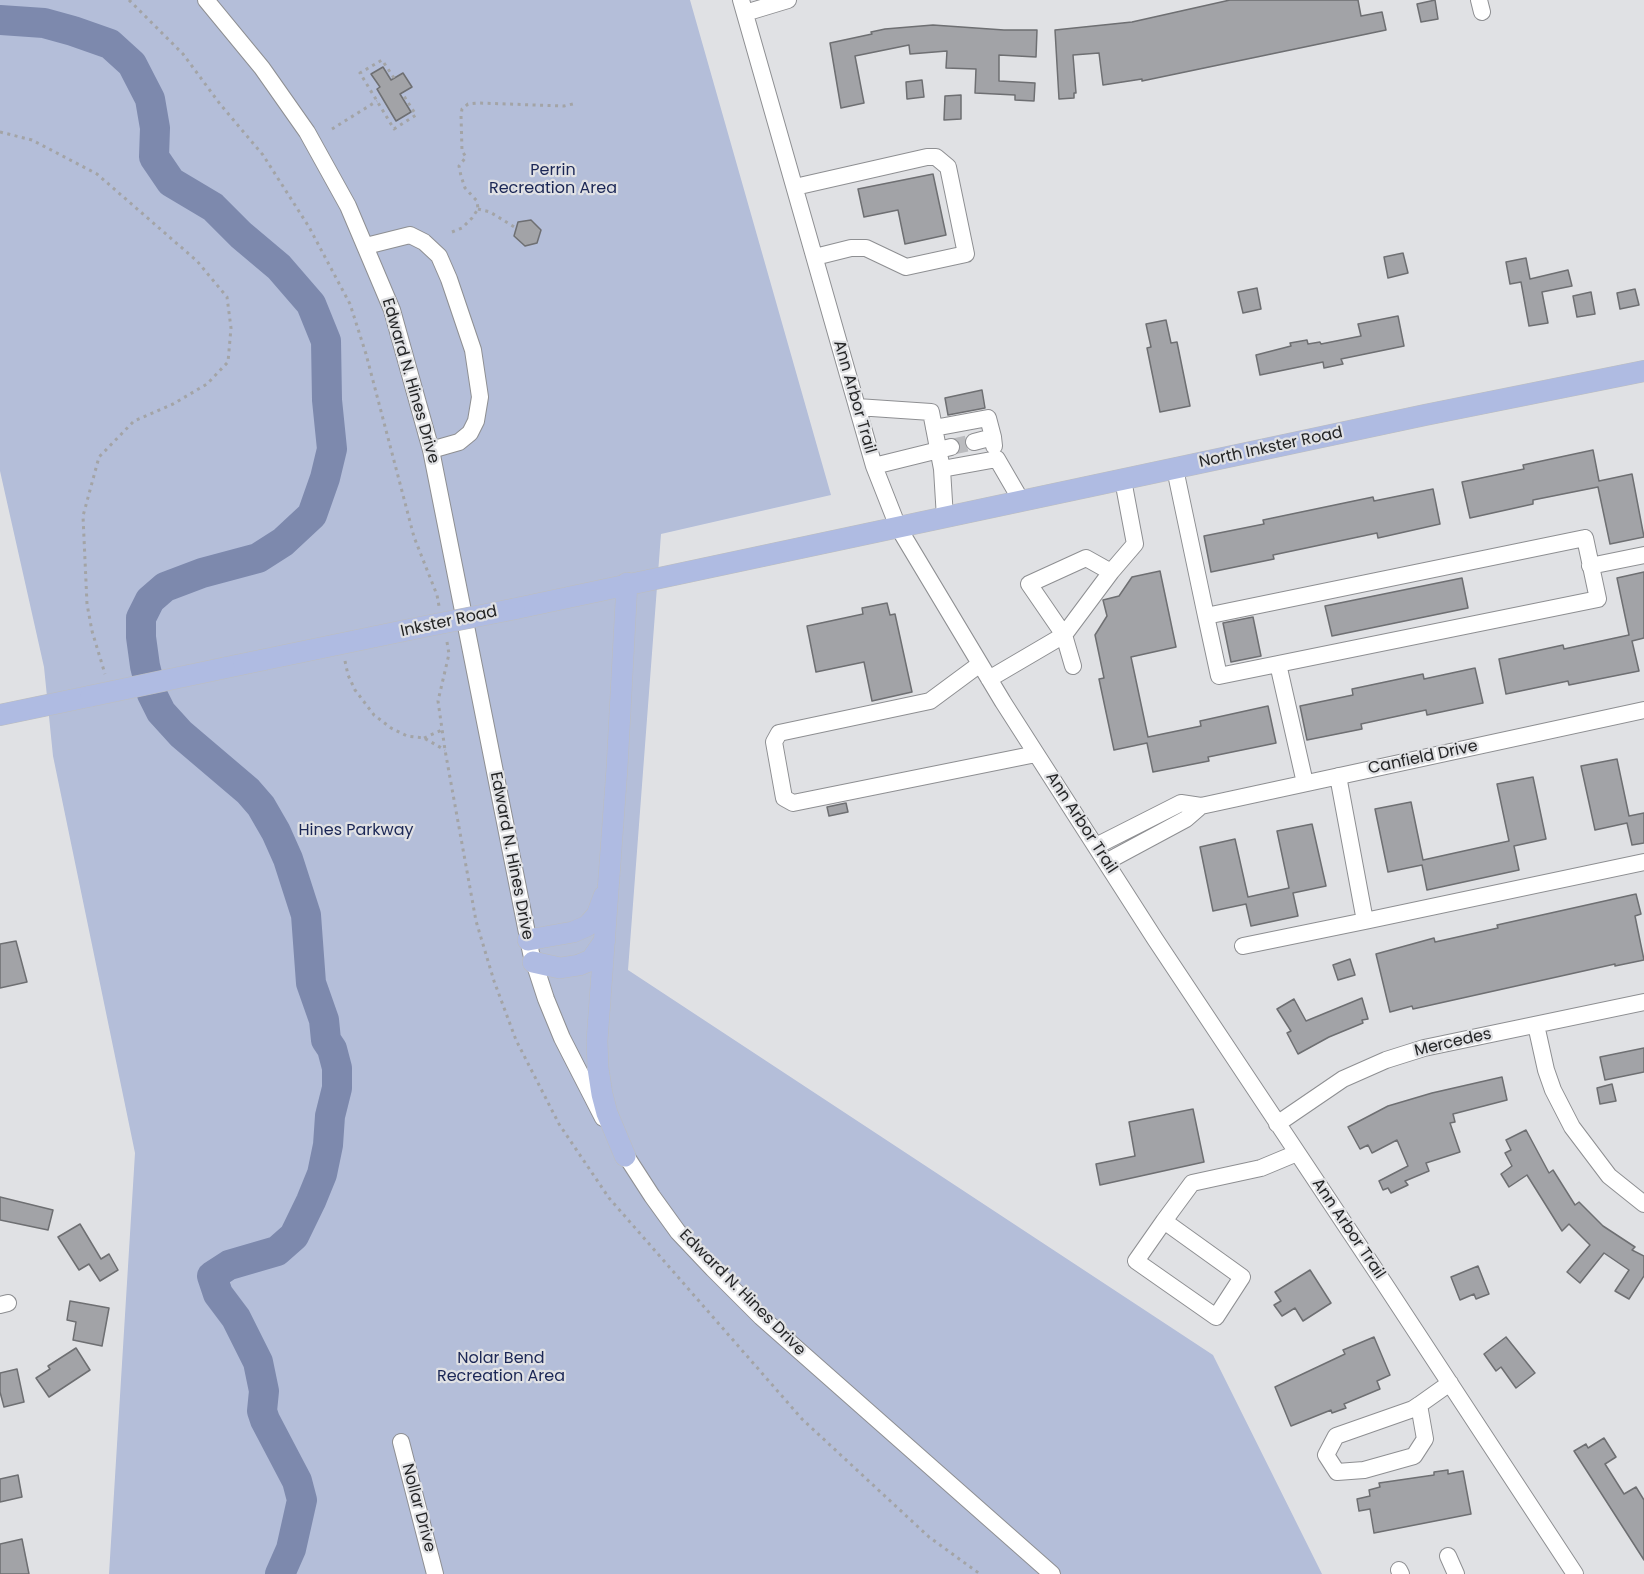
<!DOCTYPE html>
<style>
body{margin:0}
canvas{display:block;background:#e0e1e4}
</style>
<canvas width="1644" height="1574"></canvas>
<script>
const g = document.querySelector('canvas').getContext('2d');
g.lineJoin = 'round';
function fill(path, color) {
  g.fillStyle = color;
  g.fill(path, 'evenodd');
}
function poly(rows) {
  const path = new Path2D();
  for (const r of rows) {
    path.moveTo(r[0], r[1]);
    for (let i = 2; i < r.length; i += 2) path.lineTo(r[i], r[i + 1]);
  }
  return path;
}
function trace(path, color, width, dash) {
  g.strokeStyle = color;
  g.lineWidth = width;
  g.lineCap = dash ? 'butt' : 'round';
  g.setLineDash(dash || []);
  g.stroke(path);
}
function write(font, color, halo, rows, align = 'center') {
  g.font = font + ' Poppins,sans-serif';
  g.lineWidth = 4.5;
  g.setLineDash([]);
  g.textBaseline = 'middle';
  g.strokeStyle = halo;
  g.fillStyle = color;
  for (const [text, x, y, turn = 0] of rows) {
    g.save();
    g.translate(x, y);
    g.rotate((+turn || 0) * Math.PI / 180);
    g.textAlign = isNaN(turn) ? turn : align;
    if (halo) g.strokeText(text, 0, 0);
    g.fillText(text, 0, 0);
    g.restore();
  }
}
fill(poly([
 [0,0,690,0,831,495,661,534,628,970,1213,1355,1322,1574,109,1574,135,1153,53,756,44,667,0,471]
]), '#b4bed9');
trace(poly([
 [0,20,44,23,73,31,110,44,132,64,150,99,155,128,154,157,171,182,213,207,241,235,279,267,311,304,326,341,327,400,332,449,325,478,312,515,283,542,258,558,202,573,165,587,150,600,141,618,141,637,145,666,152,694,161,712,181,734,248,791,261,806,276,832,288,859,306,915,311,983,324,1020,326,1040,332,1049,337,1068,337,1088,330,1116,328,1145,322,1174,311,1201,294,1236,277,1251,229,1265,212,1276,218,1294,236,1318,258,1362,264,1391,262,1411,265,1420,297,1481,302,1500,291,1549,280,1574]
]), '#7d89ad', 30);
const building = poly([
 [1230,0,1358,0,1361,16,1382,12,1386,30,1142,81,1142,79,1103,85,1099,53,1073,55,1076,93,1074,93,1074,98,1059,99,1055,30,1132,22,1230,0],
 [1435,0,1438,19,1421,22,1417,4,1435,0],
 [933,25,1004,30,1037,30,1036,57,999,55,999,81,1035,83,1034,101,1015,100,1015,95,975,93,976,69,946,68,947,51,910,54,909,45,855,56,864,103,841,108,830,43,872,34,871,32,885,29,933,25],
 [383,67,391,80,403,73,412,87,400,94,411,112,396,121,377,89,380,87,371,74,383,67],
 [922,80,924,97,907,99,906,82,922,80],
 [961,95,961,119,944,120,945,96,961,95],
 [933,174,946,235,905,244,898,210,864,217,858,189,933,174],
 [531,220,541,230,537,243,525,246,514,236,518,222,531,220],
 [1403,253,1408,273,1388,278,1384,257,1403,253],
 [1526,258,1530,279,1568,270,1572,286,1542,292,1548,323,1529,326,1521,282,1510,284,1506,262,1526,258],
 [1257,288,1261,309,1243,313,1238,292,1257,288],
 [1635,289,1639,305,1620,309,1617,293,1635,289],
 [1591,292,1595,314,1577,317,1573,296,1591,292],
 [1398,316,1404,346,1341,359,1343,364,1324,368,1323,362,1260,375,1256,355,1291,346,1290,343,1307,340,1308,344,1320,342,1321,344,1361,336,1358,324,1398,316],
 [1166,320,1171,343,1177,342,1190,406,1160,412,1147,348,1151,347,1146,324,1166,320],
 [982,390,985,408,948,415,945,398,982,390],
 [1593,450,1599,481,1632,474,1644,537,1610,544,1598,487,1533,500,1533,504,1470,518,1462,482,1524,469,1523,465,1593,450],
 [1433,489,1440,524,1378,538,1377,533,1273,555,1274,559,1211,572,1204,536,1264,524,1263,520,1373,497,1374,501,1433,489],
 [1160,571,1176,647,1131,657,1148,737,1201,726,1200,721,1268,706,1276,743,1208,757,1209,761,1153,772,1147,743,1114,750,1099,679,1104,678,1095,635,1107,616,1103,600,1119,596,1132,577,1160,571],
 [1644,572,1644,638,1632,641,1639,671,1569,685,1568,681,1506,694,1499,659,1563,645,1564,649,1629,635,1617,578,1644,572],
 [1462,578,1468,608,1332,636,1325,606,1462,578],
 [887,603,890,615,895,614,912,692,872,701,864,662,816,672,807,626,863,614,862,608,887,603],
 [1253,617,1261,656,1231,662,1223,623,1253,617],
 [1475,668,1483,703,1427,715,1426,710,1361,724,1362,729,1307,740,1300,706,1353,695,1352,689,1423,674,1424,679,1475,668],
 [1617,759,1629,816,1644,813,1644,843,1632,845,1627,823,1595,830,1581,766,1617,759],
 [1533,777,1546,839,1514,846,1519,870,1427,890,1422,865,1388,872,1375,809,1411,802,1423,860,1509,841,1497,784,1533,777],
 [846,803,848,812,829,816,827,807,846,803],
 [1312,824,1326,886,1293,893,1298,916,1251,926,1246,904,1213,911,1200,847,1235,839,1248,897,1289,888,1277,831,1312,824],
 [1636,894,1641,914,1635,916,1644,960,1615,966,1615,964,1413,1009,1412,1006,1390,1012,1376,954,1434,938,1435,942,1498,928,1497,925,1636,894],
 [16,941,27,982,0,988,0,944,16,941],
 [1350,959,1355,975,1338,980,1333,965,1350,959],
 [1362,998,1368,1019,1362,1020,1363,1023,1329,1037,1298,1054,1287,1033,1291,1031,1277,1009,1294,999,1306,1021,1362,998],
 [1644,1048,1644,1072,1605,1080,1600,1057,1644,1048],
 [1502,1077,1507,1100,1453,1114,1455,1122,1450,1123,1460,1152,1426,1163,1429,1171,1405,1181,1408,1185,1391,1193,1388,1188,1383,1190,1379,1181,1408,1166,1397,1140,1372,1153,1368,1145,1360,1149,1348,1127,1388,1106,1432,1093,1502,1077],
 [1612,1084,1616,1101,1600,1104,1597,1088,1612,1084],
 [1193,1109,1204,1162,1100,1185,1096,1164,1135,1156,1129,1122,1193,1109],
 [1526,1130,1549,1173,1553,1170,1575,1205,1579,1202,1603,1226,1635,1247,1632,1250,1644,1256,1644,1276,1629,1299,1615,1291,1629,1270,1604,1253,1580,1283,1567,1272,1590,1245,1569,1224,1562,1231,1527,1175,1509,1187,1501,1174,1512,1166,1505,1153,1511,1150,1506,1140,1526,1130],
 [0,1197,53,1210,48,1230,0,1220,0,1197],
 [80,1224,101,1259,109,1254,118,1270,100,1281,89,1264,79,1270,58,1237,80,1224],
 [1478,1266,1489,1294,1476,1299,1474,1294,1460,1300,1451,1277,1478,1266],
 [1310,1270,1331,1303,1303,1321,1295,1308,1282,1316,1274,1305,1281,1301,1275,1292,1310,1270],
 [70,1301,109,1308,102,1346,73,1340,76,1322,67,1320,70,1301],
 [1374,1337,1390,1375,1377,1381,1380,1389,1344,1404,1346,1408,1332,1413,1331,1410,1291,1426,1275,1387,1345,1354,1343,1350,1374,1337],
 [1506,1337,1535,1373,1516,1388,1501,1367,1496,1371,1484,1354,1506,1337],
 [76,1348,90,1370,49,1397,36,1378,50,1369,48,1366,76,1348],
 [17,1369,24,1402,4,1407,0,1392,0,1373,17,1369],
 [1604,1438,1616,1457,1605,1464,1624,1494,1636,1487,1644,1500,1644,1560,1574,1451,1586,1444,1588,1448,1604,1438],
 [1448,1470,1448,1474,1463,1471,1471,1514,1374,1533,1370,1509,1359,1511,1357,1499,1370,1496,1369,1490,1380,1487,1379,1483,1434,1475,1434,1472,1448,1470],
 [18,1475,22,1497,0,1502,0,1479,18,1475],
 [22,1539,29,1574,0,1574,0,1544,22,1539]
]);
fill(building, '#a2a3a7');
trace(building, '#6e6f72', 1.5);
trace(poly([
 [951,447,974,442]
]), '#babbbe', 16, [16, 8]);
const minor = poly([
 [206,0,262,68,307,132,348,206,392,310,431,450,531,953,546,999,562,1038,603,1118],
 [741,0,874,466,898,527,1003,702,1155,939,1382,1280,1575,1574],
 [1479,0,1482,12],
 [745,13,788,0],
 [795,187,927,157,936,157,948,167,966,254,906,267,866,248,851,248,815,257],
 [366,246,410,235,424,242,439,256,449,279,473,350,480,397,476,421,470,433,459,442,431,450],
 [857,407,931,412,942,469],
 [934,428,988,418,993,437],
 [974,442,993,437,994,446],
 [874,466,951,447],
 [1175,469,1206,616],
 [945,518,942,469,997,459,1022,502],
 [1585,538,1598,599,1219,676,1206,616,1585,538],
 [1590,566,1644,555],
 [1111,572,1064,635,1029,584,1086,558,1111,572,1135,544,1123,480],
 [980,664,930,701,779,733,774,742,784,798,793,803,1036,754],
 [1278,664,1305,783],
 [989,679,1064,635,1073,666],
 [1338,776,1365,921,1644,862],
 [1096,846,1181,803,1201,806,1644,710],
 [1106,862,1186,819,1201,806],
 [1243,946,1365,921],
 [1536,1025,1546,1070,1553,1090,1572,1127,1609,1176,1644,1204],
 [1277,1124,1343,1079,1386,1060,1424,1048,1644,1002],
 [619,1145,652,1196,678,1232,713,1269,761,1317,1052,1574],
 [1164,1221,1136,1261,1216,1317,1242,1277,1164,1221,1192,1183,1261,1168,1297,1153],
 [0,1305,8,1303],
 [1419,1405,1425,1439,1414,1456,1364,1470,1337,1472,1326,1455,1336,1436,1413,1409,1419,1405,1450,1383],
 [401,1442,435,1574],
 [1448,1556,1456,1574],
 [1399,1570,1401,1574]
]);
const major = poly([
 [514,609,1425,415,1644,371],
 [224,668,412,629],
 [0,715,91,696],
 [528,940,573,932,587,926,597,915,604,896],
 [533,962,560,968,579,965,591,960,605,940],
 [625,1156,607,1113,602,1094,598,1068,597,1041,617,768,627,583]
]);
trace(minor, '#8e8f92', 18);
trace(major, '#bdbebe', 22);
trace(poly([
 [129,0,183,54,220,104,263,155,309,227,350,304,366,354,414,537,437,595,439,606],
 [394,78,382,60,360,73,394,129,416,115,402,93],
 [332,129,377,101],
 [0,132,32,140,97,174,197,261,227,297,231,328,228,362,207,384,173,404,134,421,99,457,83,516,87,604,92,631,105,674],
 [478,209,490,212,516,228],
 [452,232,462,228,472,218,478,209,477,201,465,188,461,176,459,166,466,157,462,151,461,115,462,109,468,104,479,103,564,106,577,103],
 [447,642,449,654,438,701,445,750,476,921,494,981,516,1040,559,1124,609,1198,802,1419,929,1537,980,1574],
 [345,661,348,675,355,690,374,715,391,728,407,736,424,738,445,750],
 [424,738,442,730]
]), '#a3a4a6', 3, [3, 4.5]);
trace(minor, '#fff', 16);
trace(major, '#afbbe2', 21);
const majorBridge = poly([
 [412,629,514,609],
 [91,696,224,668]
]);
trace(majorBridge, '#bdbebe', 22, []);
trace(majorBridge, '#afbbe2', 21);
write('16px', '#1b2756', '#e0e1e4', [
 ["Perrin",553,171],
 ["Recreation Area",553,189],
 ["Hines Parkway",356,831],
 ["Nolar Bend",501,1359],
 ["Recreation Area",501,1377]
]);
write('16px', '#242526', '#e0e1e4', [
 ["Edward N. Hines Drive",410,381,74],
 ["Ann Arbor Trail",854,397,74],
 ["North Inkster Road",1271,448,-12],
 ["Inkster Road",449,622,-12],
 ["Canfield Drive",1423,758,-12],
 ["Ann Arbor Trail",1081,823,57],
 ["Edward N. Hines Drive",511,856,79],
 ["Mercedes",1453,1043,-13],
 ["Ann Arbor Trail",1348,1229,56],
 ["Edward N. Hines Drive",742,1293,45],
 ["Nollar Drive",418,1508,75]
]);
</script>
